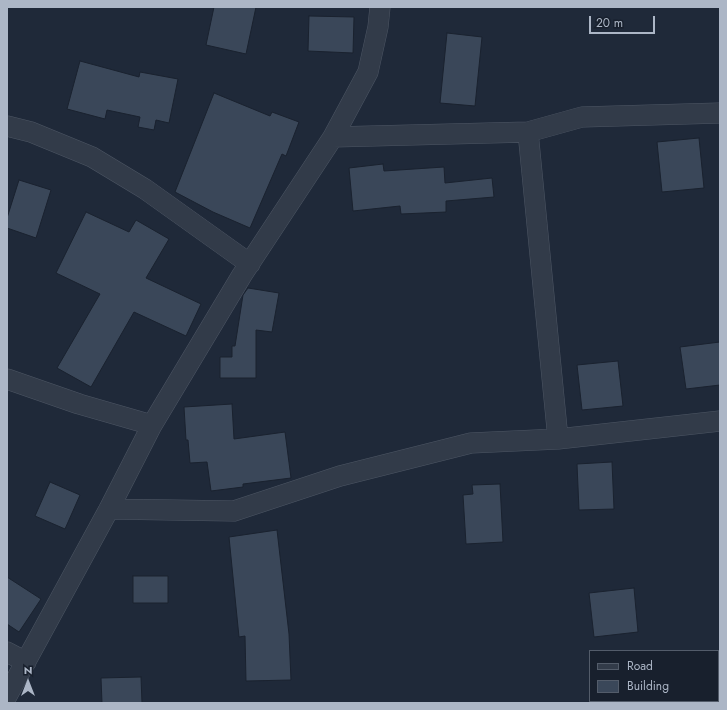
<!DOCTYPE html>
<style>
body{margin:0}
#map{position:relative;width:727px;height:710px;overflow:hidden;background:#1f2939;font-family:Jost,sans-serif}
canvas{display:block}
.frame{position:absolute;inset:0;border:8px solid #acb6c6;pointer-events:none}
.legend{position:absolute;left:589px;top:650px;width:130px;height:52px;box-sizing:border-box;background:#18202d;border:1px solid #535c6a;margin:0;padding:5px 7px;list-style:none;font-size:12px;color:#acb6c6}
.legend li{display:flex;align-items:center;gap:8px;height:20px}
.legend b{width:20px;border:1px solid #535c6a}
.north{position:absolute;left:8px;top:662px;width:40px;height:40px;-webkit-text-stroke:3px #18202d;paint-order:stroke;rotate:0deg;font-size:11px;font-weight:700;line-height:16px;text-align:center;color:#acb6c6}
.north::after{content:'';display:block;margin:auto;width:14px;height:18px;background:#acb6c6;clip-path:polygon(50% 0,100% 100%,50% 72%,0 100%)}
.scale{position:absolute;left:589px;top:16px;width:66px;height:18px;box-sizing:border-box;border:2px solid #acb6c6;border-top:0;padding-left:5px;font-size:12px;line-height:14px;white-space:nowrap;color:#acb6c6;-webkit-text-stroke:3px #18202d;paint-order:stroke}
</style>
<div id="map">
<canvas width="727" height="710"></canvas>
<div class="frame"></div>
<ul class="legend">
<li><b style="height:5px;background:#323b49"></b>Road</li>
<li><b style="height:11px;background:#3a4759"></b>Building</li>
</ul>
<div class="north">N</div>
<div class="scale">20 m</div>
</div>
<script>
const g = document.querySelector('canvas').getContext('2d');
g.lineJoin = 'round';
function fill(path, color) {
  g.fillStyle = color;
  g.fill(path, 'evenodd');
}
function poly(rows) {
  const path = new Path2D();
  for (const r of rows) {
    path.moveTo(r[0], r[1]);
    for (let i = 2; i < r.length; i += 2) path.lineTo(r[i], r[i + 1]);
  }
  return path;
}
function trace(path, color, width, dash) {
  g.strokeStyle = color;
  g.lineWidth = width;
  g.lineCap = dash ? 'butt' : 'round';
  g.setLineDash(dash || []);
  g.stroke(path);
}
const building = poly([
 [214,7,256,7,246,54,206,45,214,7],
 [309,16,354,17,353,53,308,51,309,16],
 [447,33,482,37,475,106,440,103,447,33],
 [80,61,139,77,140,72,178,79,169,123,156,120,154,130,138,127,140,117,107,110,105,119,67,109,80,61],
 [214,93,270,116,272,112,299,122,286,156,282,154,250,228,213,212,175,192,214,93],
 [699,138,704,188,662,192,657,142,699,138],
 [383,164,384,171,444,167,445,183,492,178,494,197,446,201,446,212,401,214,400,206,353,211,349,168,383,164],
 [19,180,51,190,36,238,7,228,7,218,19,180],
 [86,212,129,232,136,220,169,239,146,278,201,304,186,336,134,312,91,387,57,368,100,294,56,273,86,212],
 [248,288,279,293,272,332,256,330,256,378,220,378,220,357,232,357,232,346,235,346,243,295,248,288],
 [720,342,720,385,686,389,680,347,720,342],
 [618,361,623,406,582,410,577,365,618,361],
 [232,404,234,439,285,432,291,478,243,484,243,487,211,491,207,462,190,463,188,440,186,440,184,407,232,404],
 [612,462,614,509,579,510,577,464,612,462],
 [50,482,80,495,65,529,35,516,50,482],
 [500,484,503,542,466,544,463,495,473,494,472,485,500,484],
 [277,530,289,634,291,680,246,681,245,636,239,637,229,537,277,530],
 [133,576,168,576,168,603,133,603,133,576],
 [7,577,41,599,19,632,7,624,7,577],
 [634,588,638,632,594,637,589,593,634,588],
 [141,677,142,703,102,703,101,678,141,677]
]);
fill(building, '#3a4759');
trace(building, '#1a222f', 1);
const minor = poly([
 [7,126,31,132,92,157,145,189,250,264],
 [528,132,558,439],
 [333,137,528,132,582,117,720,113],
 [7,379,79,404,152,425],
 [109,509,234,511,340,476,471,443,558,439,720,421],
 [7,652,26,662],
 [718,687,720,687],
 [7,696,109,509,152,425,242,275,333,137,368,72,378,27,380,7],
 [638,703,650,701]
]);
trace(minor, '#4d5664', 21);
trace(minor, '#323b49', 20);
</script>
